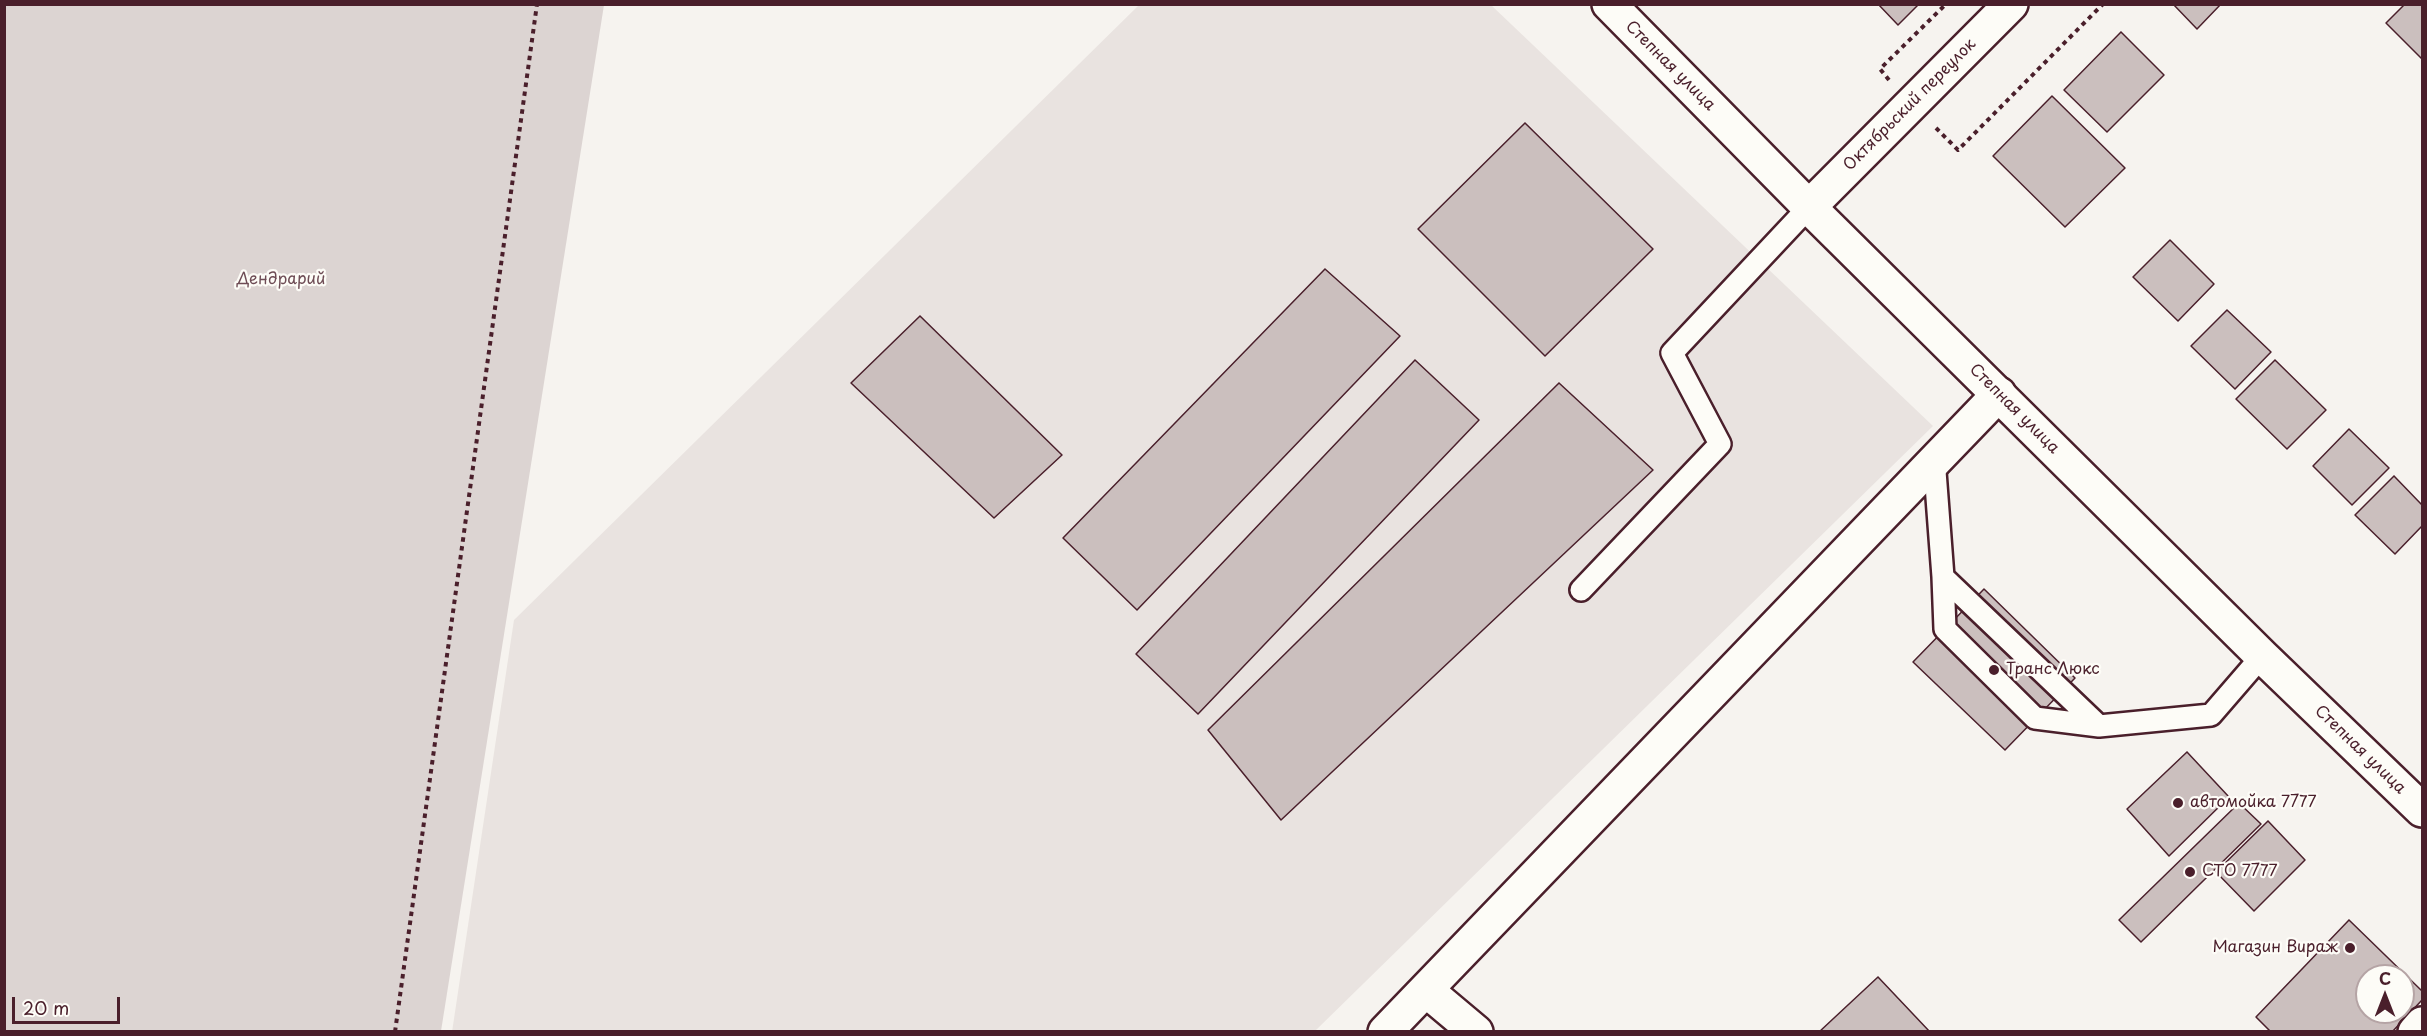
<!DOCTYPE html>
<meta charset="utf-8">
<style>
body{margin:0}
#map{position:relative;width:2427px;height:1036px;overflow:hidden;background:#f6f3ef;font-family:"Playpen Sans",sans-serif}
canvas{display:block}
.frame{position:absolute;inset:0;border:6px solid #4a1f2b;pointer-events:none}
.north{position:absolute;left:2355px;top:964px;width:60px;height:60px;box-sizing:border-box;background:#fdfcf7;border:2px solid #b5a4a5;border-radius:50%;rotate:0deg;font-size:16px;font-weight:700;line-height:24px;text-align:center;color:#4a1f2b}
.north::after{content:'';display:block;margin:auto;width:21px;height:27px;background:#4a1f2b;clip-path:polygon(50% 0,100% 100%,50% 72%,0 100%)}
.scale{position:absolute;left:12px;top:997px;width:108px;height:27px;box-sizing:border-box;border:3px solid #4a1f2b;border-top:0;padding-left:8px;font-size:18px;line-height:21px;white-space:nowrap;color:#4a1f2b;-webkit-text-stroke:4px #fdfcf7;paint-order:stroke}
</style>
<div id="map">
<canvas width="2427" height="1036"></canvas>
<div class="frame"></div>
<div class="north">С</div>
<div class="scale">20 m</div>
</div>
<script>
const g = document.querySelector('canvas').getContext('2d');
g.lineJoin = 'round';
function fill(path, color) {
  g.fillStyle = color;
  g.fill(path, 'evenodd');
}
function poly(rows) {
  const path = new Path2D();
  for (const r of rows) {
    path.moveTo(r[0], r[1]);
    for (let i = 2; i < r.length; i += 2) path.lineTo(r[i], r[i + 1]);
  }
  return path;
}
function trace(path, color, width, dash) {
  g.strokeStyle = color;
  g.lineWidth = width;
  g.lineCap = dash ? 'butt' : 'round';
  g.setLineDash(dash || []);
  g.stroke(path);
}
function write(font, color, halo, rows, align = 'center') {
  g.font = font + ' "Playpen Sans",sans-serif';
  g.lineWidth = 4.5;
  g.setLineDash([]);
  g.textBaseline = 'middle';
  g.strokeStyle = halo;
  g.fillStyle = color;
  for (const [text, x, y, turn = 0] of rows) {
    g.save();
    g.translate(x, y);
    g.rotate((+turn || 0) * Math.PI / 180);
    g.textAlign = isNaN(turn) ? turn : align;
    if (halo) g.strokeText(text, 0, 0);
    g.fillText(text, 0, 0);
    g.restore();
  }
}
fill(poly([
 [1139,5,1491,5,1933,426,1315,1031,452,1032,514,620]
]), '#e9e3e0');
fill(poly([
 [5,4,604,5,441,1031,5,1031]
]), '#dcd4d2');
const building = poly([
 [1878,4,1919,4,1898,25,1878,4],
 [2173,4,2221,4,2197,29,2173,4],
 [2405,4,2422,4,2422,59,2386,23,2405,4],
 [2121,32,2164,75,2107,132,2064,90,2121,32],
 [2052,96,2125,168,2065,227,1993,156,2052,96],
 [1525,123,1653,249,1545,356,1418,229,1525,123],
 [2170,240,2214,284,2178,321,2133,277,2170,240],
 [1325,269,1400,336,1137,610,1063,538,1325,269],
 [2227,310,2271,352,2235,389,2191,346,2227,310],
 [920,316,1062,455,994,518,851,383,920,316],
 [1415,360,1479,420,1198,714,1136,654,1415,360],
 [2275,360,2326,410,2287,449,2236,399,2275,360],
 [1559,383,1653,470,1281,820,1208,730,1559,383],
 [2349,429,2389,468,2352,505,2313,466,2349,429],
 [2394,476,2422,505,2422,526,2395,554,2355,515,2394,476],
 [1984,589,2075,678,2005,750,1913,662,1984,589],
 [2187,752,2229,797,2169,856,2127,809,2187,752],
 [2239,803,2261,824,2141,942,2119,920,2239,803],
 [2268,821,2305,860,2254,911,2216,872,2268,821],
 [2349,920,2422,991,2422,1000,2392,1032,2271,1032,2256,1017,2349,920],
 [2367,976,2403,976,2403,1012,2367,1012,2367,976],
 [1878,977,1930,1032,1819,1032,1878,977]
]);
fill(building, '#cbbfbe');
trace(building, '#4a1f2b', 1.5);
const service = poly([
 [1934,458,1943,577,2099,726,2211,715,2262,656],
 [1943,577,1945,629,2035,718,2099,726],
 [1581,590,1720,444,1672,353,1809,207]
]);
const minor = poly([
 [1809,207,2011,4],
 [1426,990,1476,1032],
 [1385,1032,1999,394],
 [2415,1032,2422,1024]
]);
const secondary = poly([
 [1609,4,1809,207,2262,656,2422,810]
]);
trace(service, '#4a1f2b', 26);
trace(minor, '#4a1f2b', 38);
trace(secondary, '#4a1f2b', 38);
trace(poly([
 [1889,80,1880,69,1946,4],
 [1936,128,1958,150,2103,4],
 [395,1032,537,4]
]), '#4a1f2b', 4, [4.5, 4.5]);
trace(service, '#fdfcf7', 21);
trace(minor, '#fdfcf7', 33);
trace(secondary, '#fdfcf7', 33);
for (const [x, y, r, color] of [
 [1994,670,6,"#4a1f2b"],
 [2178,803,6,"#4a1f2b"],
 [2190,872,6,"#4a1f2b"],
 [2350,948,6,"#4a1f2b"]
]) {
  const dot = new Path2D();
  dot.arc(x, y, r, 0, 2 * Math.PI);
  g.fillStyle = color;
  g.fill(dot);
  trace(dot, '#fdfcf7', 2);
}
write('16px', '#4a1f2b', '#fdfcf7', [
 ["Степная улица",1670,66,45],
 ["Октябрьский переулок",1910,105,-45],
 ["Степная улица",2014,409,45],
 ["Степная улица",2360,750,44]
]);
write('16px', '#6e4c55', '#fdfcf7', [
 ["Дендрарий",281,280]
]);
write('16px', '#4a1f2b', '#fdfcf7', [
 ["Транс Люкс",2006,670],
 ["автомойка 7777",2190,803],
 ["СТО 7777",2202,872],
 ["Магазин Вираж",2338,948,"right"]
], 'left');
</script>
